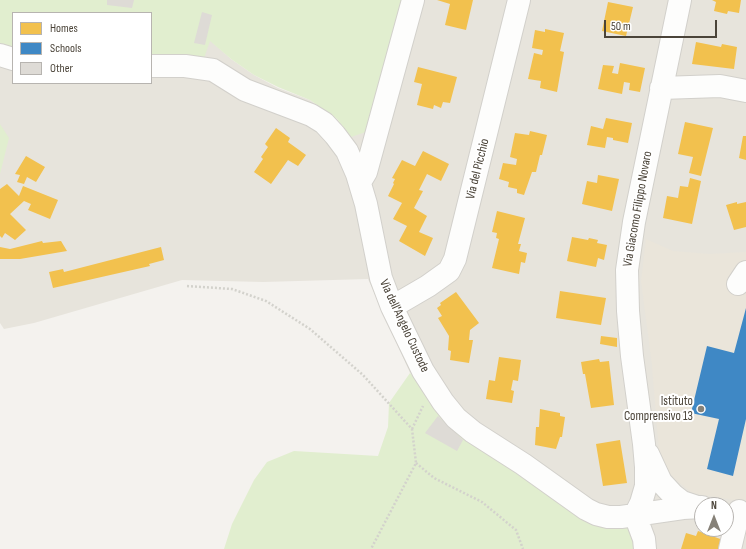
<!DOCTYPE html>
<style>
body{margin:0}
#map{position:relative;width:746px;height:549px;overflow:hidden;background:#f4f2ee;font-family:"Sofia Sans Condensed",sans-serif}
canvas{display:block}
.legend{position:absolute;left:12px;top:12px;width:140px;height:72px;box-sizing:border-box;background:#fff;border:1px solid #b7b4b0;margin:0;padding:5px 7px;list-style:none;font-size:12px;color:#4b4439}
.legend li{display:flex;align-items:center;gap:8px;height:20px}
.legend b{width:20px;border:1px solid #b7b4b0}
.north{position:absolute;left:694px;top:497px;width:40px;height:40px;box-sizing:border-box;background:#fff;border:1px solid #b7b4b0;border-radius:50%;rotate:0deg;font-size:11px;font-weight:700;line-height:16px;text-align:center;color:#4b4439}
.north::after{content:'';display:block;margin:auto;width:14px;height:18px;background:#868178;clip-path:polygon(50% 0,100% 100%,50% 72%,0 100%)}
.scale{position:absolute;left:604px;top:20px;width:113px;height:18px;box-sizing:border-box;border:2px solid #4b4439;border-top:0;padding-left:5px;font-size:12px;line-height:14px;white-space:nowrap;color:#4b4439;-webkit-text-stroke:3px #fff;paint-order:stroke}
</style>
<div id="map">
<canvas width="746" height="549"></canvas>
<ul class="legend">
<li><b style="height:11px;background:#f2c14e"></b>Homes</li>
<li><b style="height:11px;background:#3f88c5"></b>Schools</li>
<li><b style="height:11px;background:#dedbd6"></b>Other</li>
</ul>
<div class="north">N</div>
<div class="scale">50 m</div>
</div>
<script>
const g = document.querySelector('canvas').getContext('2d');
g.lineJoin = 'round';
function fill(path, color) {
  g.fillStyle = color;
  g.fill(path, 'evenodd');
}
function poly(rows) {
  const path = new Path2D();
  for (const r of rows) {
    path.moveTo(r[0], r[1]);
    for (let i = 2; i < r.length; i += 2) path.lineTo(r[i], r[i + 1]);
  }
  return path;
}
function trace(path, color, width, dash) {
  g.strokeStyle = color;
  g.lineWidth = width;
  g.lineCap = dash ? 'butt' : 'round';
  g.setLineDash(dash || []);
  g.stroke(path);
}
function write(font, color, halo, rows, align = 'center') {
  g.font = font + ' "Sofia Sans Condensed",sans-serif';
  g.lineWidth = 4;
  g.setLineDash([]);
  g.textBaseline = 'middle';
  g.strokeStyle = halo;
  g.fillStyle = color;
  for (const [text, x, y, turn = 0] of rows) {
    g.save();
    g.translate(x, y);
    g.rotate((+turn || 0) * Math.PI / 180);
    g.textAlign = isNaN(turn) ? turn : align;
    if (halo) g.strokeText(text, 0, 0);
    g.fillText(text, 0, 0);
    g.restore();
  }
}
fill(poly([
 [410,0,746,0,746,549,647,549,545,488,410,373,368,279,263,282,182,280,34,323,4,329,0,323,0,51,13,53,13,83,151,83,151,62,210,40,231,59,254,75,278,88,310,100,337,119,351,137],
 [702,505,726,505,726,529,702,529]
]), '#e7e4dc');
fill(poly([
 [646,239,673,251,709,254,746,252,746,502,692,493,670,475,659,453,652,365,641,281]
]), '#eae5da');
fill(poly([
 [0,0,410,0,375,129,351,137,337,119,310,100,278,87,254,75,231,59,210,41,203,61,151,62,151,13,13,13,13,53,0,51],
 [0,124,9,138,0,174],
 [410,373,545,488,649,533,647,549,224,549,232,524,254,480,267,462,294,451,378,456,388,427,389,403]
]), '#e1eecf');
fill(poly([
 [437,0,473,0,466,30,445,25,450,4],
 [712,0,741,0,739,13,728,11,727,14,714,11,716,2],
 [608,2,633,7,626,36,602,31],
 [545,29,564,33,560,51,564,52,557,92,540,88,541,81,528,79,534,53,542,55,543,50,532,48,535,30,545,32],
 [696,42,721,47,722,44,737,47,734,69,692,64],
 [620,63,645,68,640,92,629,90,630,83,624,82,622,94,598,89,603,65,614,66,612,73,618,74],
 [418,67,457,77,450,103,443,102,441,108,434,105,433,109,417,105,422,84,414,82],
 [606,118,632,123,628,143,613,140,613,138,607,137,605,148,587,145,591,126,603,129],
 [685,122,713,128,701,176,689,173,693,157,678,154],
 [276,128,290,138,288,142,306,155,298,166,288,160,271,184,254,172,263,159,261,157,268,147,265,144],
 [530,131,547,135,542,155,540,155,536,172,532,172,524,195,517,193,517,189,508,187,509,182,499,179,503,163,516,165,517,159,510,157,515,133,529,135],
 [743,136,746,136,746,160,739,158],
 [423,151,449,164,441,181,427,174,419,190,423,191,414,208,427,216,419,232,433,238,425,256,399,241,407,226,393,219,402,203,388,196,394,184,393,183,395,179,392,178,402,160,415,166],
 [26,156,45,167,36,182,27,177,24,184,17,182,20,175,15,174],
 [598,175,619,179,612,211,582,204,587,181,597,183],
 [690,178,701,181,692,224,663,218,667,196,678,198,680,186,688,187],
 [7,184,19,196,23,186,58,200,50,219,28,210,31,204,24,201,10,214,26,230,15,240,5,233,2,238,0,236,0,189],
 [737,202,737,204,746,202,746,227,734,230,726,205],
 [497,211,525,218,518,244,521,244,519,251,527,253,525,263,521,262,519,274,492,268,499,239,496,238,497,233,492,232],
 [572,237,588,240,589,238,598,240,597,243,607,245,604,260,598,258,596,267,567,261],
 [42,241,43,243,61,241,67,251,20,259,0,259,0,247,10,249],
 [161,247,164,260,149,264,150,266,53,288,49,272,63,269,64,272,72,270],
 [560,291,606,298,601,325,556,318],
 [456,292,479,323,470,330,469,340,473,340,469,363,450,360,451,351,448,350,449,336,438,318,442,316,437,308,441,305,440,303],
 [601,336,617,338,617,347,600,344],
 [499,357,521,360,518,381,513,380,511,390,514,391,512,403,486,399,489,380,495,381],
 [599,359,600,362,609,361,614,405,591,408,585,374,583,374,581,362],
 [540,409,560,413,560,416,565,417,562,437,560,437,556,449,535,445,536,427,539,427],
 [620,440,627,483,603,486,596,444],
 [698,531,726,541,724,549,681,549,686,533,696,536]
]), '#f2c14e');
fill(poly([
 [746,308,746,419,733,476,707,469,719,419,691,413,707,346,734,353]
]), '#3f88c5');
fill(poly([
 [107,0,134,0,132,8,107,5],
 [202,12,212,15,205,45,194,43],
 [438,416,463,440,457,451,425,433]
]), '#dedbd6');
const minor = poly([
 [0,55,13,59],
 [151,66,185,66,213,70,245,90,311,115,324,123,335,135,347,151,357,174,366,204,381,278,392,307,423,371,443,402,456,418,473,432,523,464,586,509,596,514,608,517,621,517,683,508,702,507],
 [661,88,720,86,746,91],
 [360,182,366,172,413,0],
 [738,284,746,272],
 [392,307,428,286,449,271,455,259,519,0],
 [648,454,661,482,673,495,682,502,697,507],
 [635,515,641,503,646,486,646,467,644,444,632,356,628,311,627,270,634,222,680,0],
 [635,515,644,539,645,549],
 [730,549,739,511]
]);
trace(minor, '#d2d0cb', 24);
trace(poly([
 [187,286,232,289,266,301,310,329,363,375,412,429,416,463,371,549],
 [412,429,423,406],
 [416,463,434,478,482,502,516,530,523,549]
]), '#d3d2cc', 2.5, [2, 2]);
trace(minor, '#fdfdfc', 22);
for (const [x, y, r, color] of [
 [701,409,4,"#868178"]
]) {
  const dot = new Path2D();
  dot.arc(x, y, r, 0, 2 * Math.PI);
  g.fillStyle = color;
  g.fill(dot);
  trace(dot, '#fff', 1.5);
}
write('13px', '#4b4439', '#fff', [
 ["Via del Picchio",478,169,-76],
 ["Via Giacomo Filippo Novaro",638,209,-80],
 ["Via dell'Angelo Custode",404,326,65]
]);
write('13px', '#4b4439', '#fff', [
 ["Istituto",693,402],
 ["Comprensivo 13",693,417]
], 'right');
</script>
